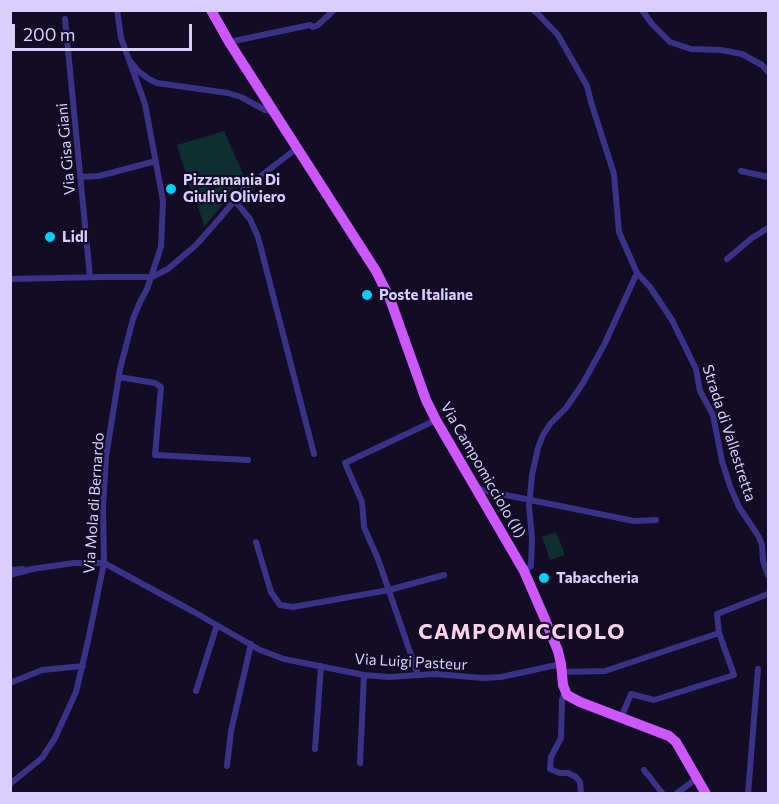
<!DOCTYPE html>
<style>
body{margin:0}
#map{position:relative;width:779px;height:804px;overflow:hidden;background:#120c24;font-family:Commissioner,sans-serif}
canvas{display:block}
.frame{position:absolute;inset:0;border:12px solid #d8cfff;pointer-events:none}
.scale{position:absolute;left:12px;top:24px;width:180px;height:27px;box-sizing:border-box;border:3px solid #d8cfff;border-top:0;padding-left:8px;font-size:18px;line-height:21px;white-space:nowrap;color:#d8cfff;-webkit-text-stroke:4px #120c24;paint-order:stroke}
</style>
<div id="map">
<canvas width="779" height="804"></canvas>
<div class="frame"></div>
<div class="scale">200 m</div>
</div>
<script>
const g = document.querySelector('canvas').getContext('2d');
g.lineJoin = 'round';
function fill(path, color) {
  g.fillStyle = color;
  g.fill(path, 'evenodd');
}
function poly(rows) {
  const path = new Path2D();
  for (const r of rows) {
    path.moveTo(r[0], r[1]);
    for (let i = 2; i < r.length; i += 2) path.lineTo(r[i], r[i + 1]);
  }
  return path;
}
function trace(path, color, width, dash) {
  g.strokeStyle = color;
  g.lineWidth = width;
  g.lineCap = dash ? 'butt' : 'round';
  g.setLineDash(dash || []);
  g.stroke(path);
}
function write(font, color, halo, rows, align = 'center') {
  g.font = font + ' Commissioner,sans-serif';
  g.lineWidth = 4.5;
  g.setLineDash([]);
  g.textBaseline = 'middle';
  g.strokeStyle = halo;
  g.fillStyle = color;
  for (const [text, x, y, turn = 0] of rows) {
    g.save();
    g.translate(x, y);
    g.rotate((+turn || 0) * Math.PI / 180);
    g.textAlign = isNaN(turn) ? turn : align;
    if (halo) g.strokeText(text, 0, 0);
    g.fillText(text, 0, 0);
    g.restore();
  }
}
fill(poly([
 [224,131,246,180,234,191,204,227,196,199,193,198,177,145],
 [556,532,565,555,550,560,542,537]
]), '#0e2e2f');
trace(poly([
 [117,10,121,38,129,60,139,72,149,79,157,83,228,93,241,97,265,110,273,111],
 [533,10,537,13,558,35,587,86,591,102,614,174,619,232,637,273,650,287,672,320,696,369,700,391,713,415,722,461,730,486,739,507,759,537,762,545,763,561,768,575],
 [642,10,652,24,670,42,691,49,721,50,742,54,762,65,768,72],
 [65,19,90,277],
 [229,42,310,25,313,27,318,25,334,10],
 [741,171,768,177],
 [80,177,99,176,156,161],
 [235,201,250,219,258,237,314,454],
 [727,259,752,238,768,228],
 [10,279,104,277,152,277,168,269,196,245,220,218,244,189,297,148],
 [119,377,155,383,161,387,155,455,248,460],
 [476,489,634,521,656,520],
 [256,542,271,592,280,605,293,607,389,590,444,575],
 [10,570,23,569],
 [524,571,531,566,532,538,529,506,532,475,538,448,543,435,550,424,566,408,583,383,604,345,637,273],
 [10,575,32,569,74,563,104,563,194,612,260,650,284,659,364,675,389,677,435,674,483,678,501,677,561,664],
 [561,672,605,671,719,633,717,614,768,594],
 [418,675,378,559,364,527,362,502,345,463,436,420],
 [10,683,42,670,83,666],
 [196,691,217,625],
 [565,692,562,700,561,738,551,757,550,769,560,773,568,773,576,777,580,782,581,794],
 [621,718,631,694,654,700,734,675,719,633],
 [315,749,321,666],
 [360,763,364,675],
 [227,766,231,731,251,644],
 [644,770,663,794],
 [10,784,42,758,55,738,76,692,88,641,104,563,103,506,106,457,120,369,133,319,140,302,147,289,161,247,163,201,159,179,145,104,129,60],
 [676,794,697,778],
 [748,794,758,669]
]), '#3b3288', 6);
trace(poly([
 [211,10,229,42,376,271,390,299,426,400,436,420,524,571,544,617,558,651,561,664,563,685,567,695,580,702,669,736,676,742,706,794]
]), '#cc56ff', 10);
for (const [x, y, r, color] of [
 [171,189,6,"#00cffa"],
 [50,237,6,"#00cffa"],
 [367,295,6,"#00cffa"],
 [544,578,6,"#00cffa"]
]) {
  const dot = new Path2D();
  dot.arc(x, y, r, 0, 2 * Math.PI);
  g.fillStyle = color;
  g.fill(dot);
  trace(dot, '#120c24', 2);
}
write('15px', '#d8cfff', '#120c24', [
 ["Via Gisa Giani",66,149,-95],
 ["Strada di Vallestretta",729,433,72],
 ["Via Campomicciolo (II)",483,470,60],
 ["Via Mola di Bernardo",94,503,-86],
 ["Via Luigi Pasteur",411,662,3]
]);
write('bold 15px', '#d8cfff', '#120c24', [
 ["Pizzamania Di",183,180],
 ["Giulivi Oliviero",183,197],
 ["Lidl",62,237],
 ["Poste Italiane",379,295],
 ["Tabaccheria",556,578]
], 'left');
g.letterSpacing = '1.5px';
write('bold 21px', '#ffd1eb', '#120c24', [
 ["CAMPOMICCIOLO",522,632]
]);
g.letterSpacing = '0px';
</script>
